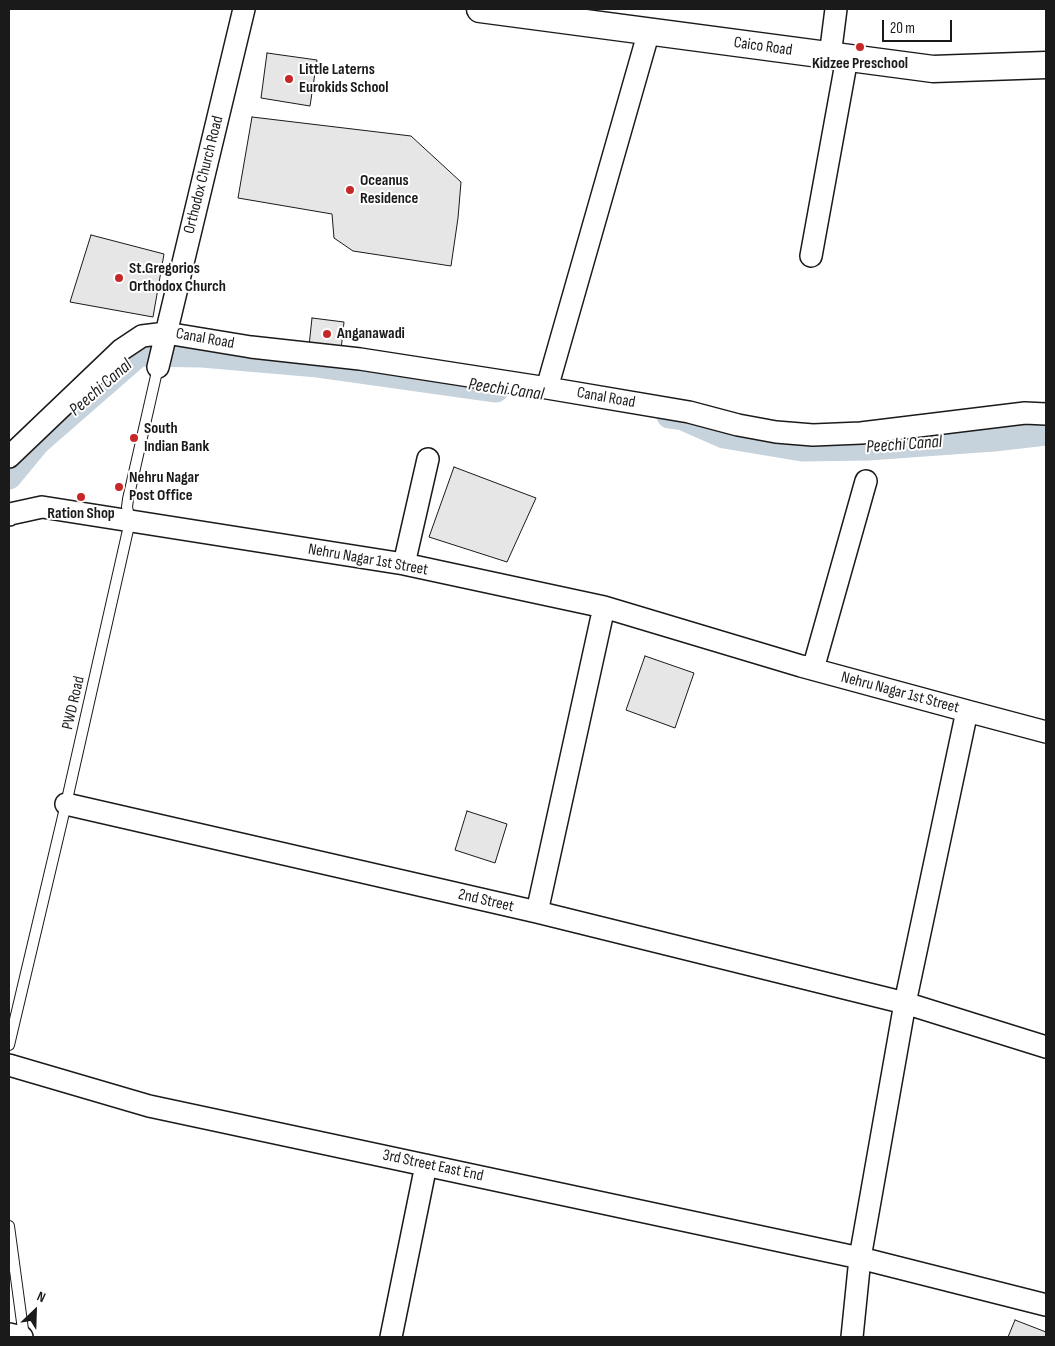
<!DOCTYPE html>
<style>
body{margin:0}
#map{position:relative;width:1055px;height:1346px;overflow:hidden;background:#fff;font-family:"Sofia Sans Condensed",sans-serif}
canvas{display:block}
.frame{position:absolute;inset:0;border:10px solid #1a1a1a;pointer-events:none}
.north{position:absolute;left:10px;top:1286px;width:50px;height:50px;-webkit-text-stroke:4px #fff;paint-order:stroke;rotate:24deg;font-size:14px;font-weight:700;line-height:20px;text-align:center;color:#1a1a1a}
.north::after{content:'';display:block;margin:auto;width:18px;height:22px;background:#1a1a1a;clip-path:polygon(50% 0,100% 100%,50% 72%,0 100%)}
.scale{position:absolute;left:882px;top:20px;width:70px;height:22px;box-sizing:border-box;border:2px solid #1a1a1a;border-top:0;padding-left:6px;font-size:15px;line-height:18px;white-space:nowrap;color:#1a1a1a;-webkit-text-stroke:4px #fff;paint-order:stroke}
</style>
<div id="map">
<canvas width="1055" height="1346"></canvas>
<div class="frame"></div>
<div class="north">N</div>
<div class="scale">20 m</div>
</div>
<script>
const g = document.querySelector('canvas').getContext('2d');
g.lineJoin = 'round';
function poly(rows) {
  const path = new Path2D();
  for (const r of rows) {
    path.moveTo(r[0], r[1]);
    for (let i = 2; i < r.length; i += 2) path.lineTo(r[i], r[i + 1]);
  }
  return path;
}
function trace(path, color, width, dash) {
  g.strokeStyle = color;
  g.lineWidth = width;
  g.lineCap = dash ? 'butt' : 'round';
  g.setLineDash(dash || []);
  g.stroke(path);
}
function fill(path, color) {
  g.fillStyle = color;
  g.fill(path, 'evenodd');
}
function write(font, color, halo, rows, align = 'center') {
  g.font = font + ' "Sofia Sans Condensed",sans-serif';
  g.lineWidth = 4;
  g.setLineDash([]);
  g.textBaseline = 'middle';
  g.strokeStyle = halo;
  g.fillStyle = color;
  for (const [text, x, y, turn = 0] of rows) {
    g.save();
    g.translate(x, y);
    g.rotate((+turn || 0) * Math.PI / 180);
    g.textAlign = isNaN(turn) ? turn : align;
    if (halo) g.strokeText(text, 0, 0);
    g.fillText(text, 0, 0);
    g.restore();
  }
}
trace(poly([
 [669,416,683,418,724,436,802,449,868,448,994,439,1046,433],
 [9,477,38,442,139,354,202,355,318,365,496,390]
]), '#c6d2dc', 25);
const building = poly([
 [267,53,317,60,310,106,261,98,267,53],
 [252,117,411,136,461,182,458,218,451,266,353,251,334,238,332,214,238,198,252,117],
 [91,235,164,254,153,317,70,302,91,235],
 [312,318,344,322,341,350,309,346,312,318],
 [454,467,536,498,507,562,429,537,454,467],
 [645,656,694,673,675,728,626,710,645,656],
 [467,811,507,824,495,863,455,850,467,811],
 [1015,1320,1046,1332,1046,1337,1008,1337,1015,1320]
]);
fill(building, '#e6e6e6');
trace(building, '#1a1a1a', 1);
const service = poly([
 [9,1045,66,804,130,521,127,507,128,499,158,367],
 [9,1226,24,1337]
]);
const minor = poly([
 [830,56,836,9],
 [811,256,847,58],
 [158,367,244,9],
 [547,388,649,31],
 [9,457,121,350,142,336,166,333,251,347,360,359,547,388,689,412,738,425,776,432,813,435,861,433,1025,413,1046,414],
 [9,515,10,514,42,507,404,564,604,607,537,912],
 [404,564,428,459],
 [604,607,801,666,967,711,905,1003,860,1258,852,1337],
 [813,669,866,481],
 [967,711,1046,732],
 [66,804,537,912,905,1003,1046,1047],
 [9,1065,149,1106,860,1258,1046,1305],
 [9,1334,22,1337],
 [391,1337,426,1165]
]);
const tertiary = poly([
 [480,9,933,69,1046,65]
]);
trace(service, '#1a1a1a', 12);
trace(minor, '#1a1a1a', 24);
trace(tertiary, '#1a1a1a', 29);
trace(service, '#fff', 10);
trace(minor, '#fff', 21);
trace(tertiary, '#fff', 26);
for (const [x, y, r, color] of [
 [860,47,5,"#c62828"],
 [289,79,5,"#c62828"],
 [350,190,5,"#c62828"],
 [119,278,5,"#c62828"],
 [327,334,5,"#c62828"],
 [134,438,5,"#c62828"],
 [119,487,5,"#c62828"],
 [81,497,5,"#c62828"]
]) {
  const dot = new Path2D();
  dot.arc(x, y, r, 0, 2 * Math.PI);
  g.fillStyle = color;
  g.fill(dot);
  trace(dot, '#fff', 2);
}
write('16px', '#1a1a1a', '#fff', [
 ["Caico Road",763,47,8],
 ["Orthodox Church Road",204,175,-76],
 ["Canal Road",205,339,10],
 ["Canal Road",606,398,10],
 ["Nehru Nagar 1st Street",368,560,10],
 ["Nehru Nagar 1st Street",900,693,15],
 ["PWD Road",74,703,-77],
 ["2nd Street",486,901,13],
 ["3rd Street East End",433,1166,12]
]);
write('bold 16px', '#1a1a1a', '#fff', [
 ["Kidzee Preschool",860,64,"center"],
 ["Little Laterns",299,70],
 ["Eurokids School",299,88],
 ["Oceanus",360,181],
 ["Residence",360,199],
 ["St.Gregorios",129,269],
 ["Orthodox Church",129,287],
 ["Anganawadi",337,334],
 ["South",144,429],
 ["Indian Bank",144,447],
 ["Nehru Nagar",129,478],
 ["Post Office",129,496],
 ["Ration Shop",81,514,"center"]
], 'left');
write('italic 18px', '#1a1a1a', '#fff', [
 ["Peechi Canal",101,388,-41],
 ["Peechi Canal",506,390,8],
 ["Peechi Canal",904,445,-4]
]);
</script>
